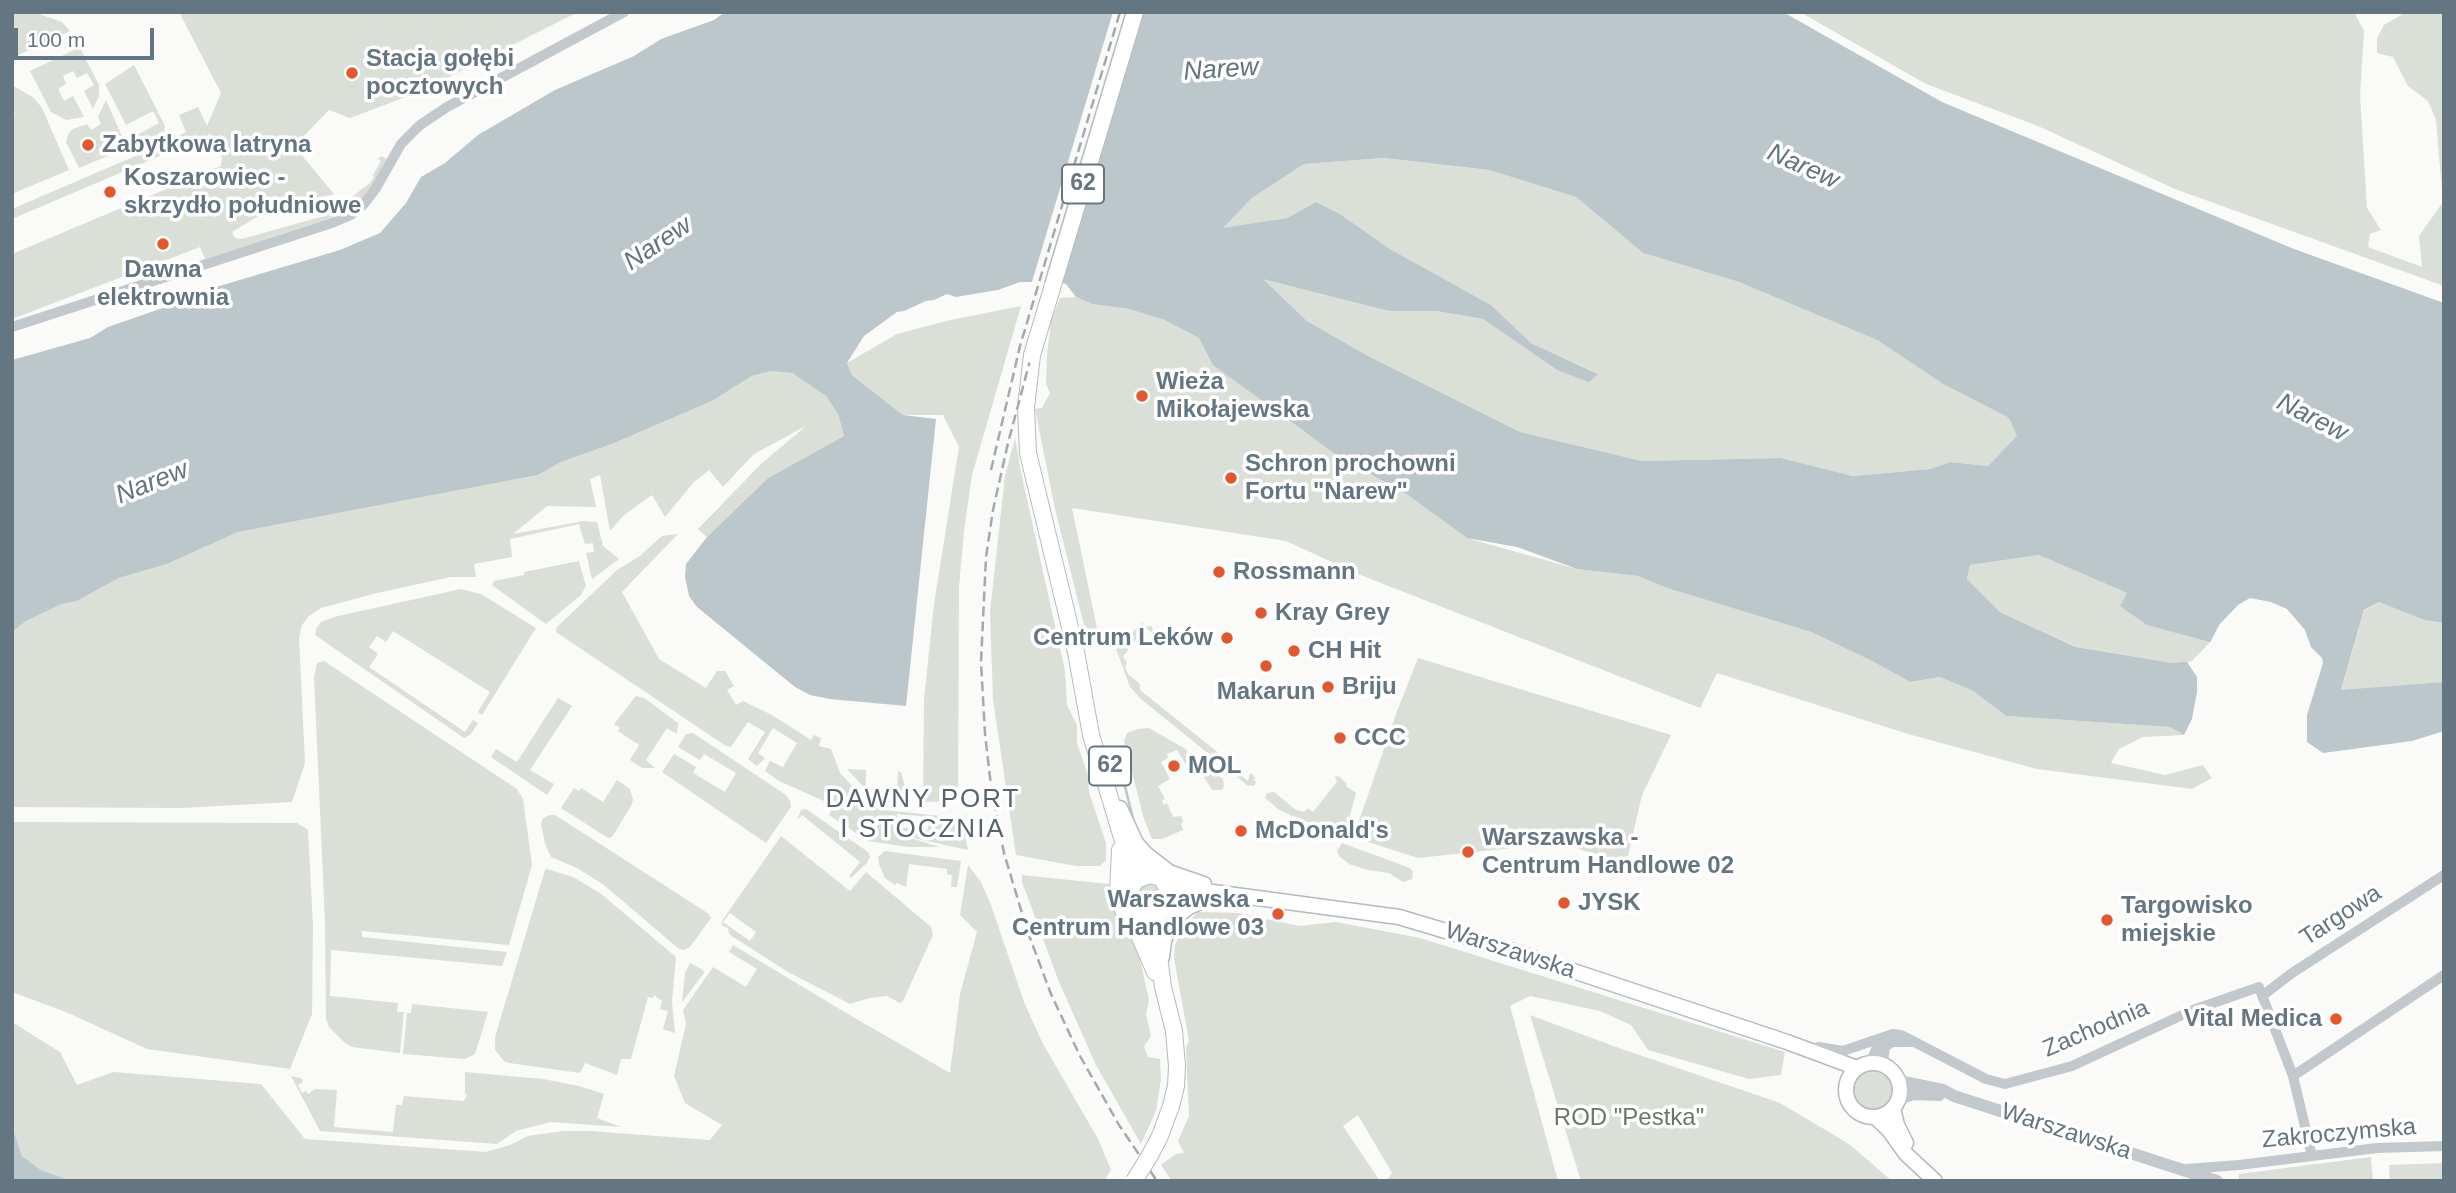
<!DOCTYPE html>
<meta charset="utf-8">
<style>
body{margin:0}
#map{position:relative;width:2456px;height:1193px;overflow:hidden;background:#fafaf8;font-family:Arial,sans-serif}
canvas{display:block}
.frame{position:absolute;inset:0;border:14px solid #657683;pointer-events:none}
.scale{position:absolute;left:14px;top:28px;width:140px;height:32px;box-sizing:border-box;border:4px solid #657683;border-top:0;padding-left:9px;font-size:21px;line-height:24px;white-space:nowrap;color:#657683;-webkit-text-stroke:5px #fff;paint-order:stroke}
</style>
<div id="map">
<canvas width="2456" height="1193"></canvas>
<div class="frame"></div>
<div class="scale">100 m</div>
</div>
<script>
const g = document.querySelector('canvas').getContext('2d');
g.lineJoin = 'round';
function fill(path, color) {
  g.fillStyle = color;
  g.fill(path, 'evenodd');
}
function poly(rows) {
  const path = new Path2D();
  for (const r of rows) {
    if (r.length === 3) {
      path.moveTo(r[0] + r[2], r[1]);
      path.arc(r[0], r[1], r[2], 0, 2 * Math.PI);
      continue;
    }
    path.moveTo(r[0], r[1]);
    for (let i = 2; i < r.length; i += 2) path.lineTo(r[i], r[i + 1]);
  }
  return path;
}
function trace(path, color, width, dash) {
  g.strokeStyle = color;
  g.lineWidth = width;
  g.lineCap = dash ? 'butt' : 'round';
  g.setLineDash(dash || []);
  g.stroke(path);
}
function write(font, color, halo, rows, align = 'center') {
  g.font = font + ' Arial,sans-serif';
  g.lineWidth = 7;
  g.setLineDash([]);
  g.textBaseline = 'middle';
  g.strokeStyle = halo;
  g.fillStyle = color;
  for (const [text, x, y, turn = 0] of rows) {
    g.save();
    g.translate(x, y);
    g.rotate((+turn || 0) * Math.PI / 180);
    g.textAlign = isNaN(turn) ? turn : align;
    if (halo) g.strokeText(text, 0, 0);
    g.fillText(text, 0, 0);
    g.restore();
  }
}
fill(poly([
 [12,12,33,12,62,22,70,31,12,58],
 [179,12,578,12,419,92,350,118,329,110,294,146,334,194,267,211,232,232,235,238,242,239,342,211,346,208,345,202,370,183,374,177,373,175,381,161,378,159,381,156,387,159,372,187,361,201,345,213,205,259,200,247,12,319,12,254,221,166,222,158,209,132,209,135,12,219,12,209,161,145,186,132,179,115,198,107,207,126,221,93],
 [1800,12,2354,12,2364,31,2360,95,2367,208,2381,230,2370,234,2368,247,2422,267,2419,236,2443,202,2436,120,2428,101,2408,86,2393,57,2377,53,2377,38,2384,25,2406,12,2444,12,2444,286,2175,189,2038,126,1926,84],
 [78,48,80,48,99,85,99,96,93,109,84,91,94,85,87,73,77,78,73,71,63,76,66,84,58,89,64,101,73,96,84,117,66,120,51,112,30,71],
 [134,65,165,126,164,132,138,143,137,135,159,123,153,111,126,125,105,84],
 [12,85,34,98,42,108,69,170,12,194,12,116,15,114,12,108],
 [106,100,127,148,79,168,66,142,68,134,73,129,87,124,91,130,101,124,98,117],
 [1384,158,1489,170,1576,197,1643,253,1739,282,1877,340,1943,384,2009,418,2018,436,1988,466,1950,462,1930,469,1853,476,1781,458,1642,461,1520,432,1368,356,1307,321,1262,278,1389,311,1436,311,1483,319,1557,370,1597,373,1531,343,1491,305,1390,249,1340,214,1316,202,1287,218,1222,229,1252,198,1304,164],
 [1076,297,1092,304,1129,309,1166,320,1199,338,1214,365,1306,433,1369,474,1405,493,1467,538,1577,569,1638,576,1667,588,1811,632,1870,660,1910,682,1940,677,1973,691,2006,716,2171,727,2184,735,2143,737,2119,749,2111,763,2165,775,2203,765,2212,778,2192,789,2037,769,1908,734,1717,673,1700,708,1358,574,1286,541,1072,508,1100,643,1088,641,1055,509,1035,409,1042,408,1050,393,1046,384,1047,355,1051,322,1060,298],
 [1021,306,972,475,964,531,959,587,958,801,923,802,924,699,934,604,959,447,943,415,903,415,852,375,847,363,897,334,946,321],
 [771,371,792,373,826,396,838,414,844,436,768,478,707,537,698,529,761,464,806,426,754,454,723,487,709,470,694,482,665,517,652,495,624,515,610,531,600,475,590,479,596,507,547,506,513,534,584,521,597,522,603,546,619,559,592,579,586,553,594,552,593,543,585,544,579,524,510,539,512,557,474,564,476,577,451,577,377,593,321,608,308,617,302,625,299,638,305,763,292,802,181,808,12,807,12,632,26,621,62,604,77,601,119,578,167,564,238,532,538,475,561,462,612,444,712,401,752,376],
 [1015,438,1021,472,1065,671,1067,705,1077,725,1077,743,1088,775,1089,792,1106,843,1106,860,1100,866,1076,866,1016,855,993,700,990,612,1005,476],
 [678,534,622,592,659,659,706,688,717,671,725,671,734,686,727,690,736,705,743,701,772,715,811,740,814,735,821,738,819,746,831,749,840,773,866,801,884,810,961,818,968,850,904,836,940,847,908,847,868,841,829,815,833,805,779,781,765,771,770,761,783,767,797,743,773,728,758,753,765,758,757,766,748,759,765,732,748,722,731,747,726,746,556,632,556,628,617,570,640,556,662,536],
 [897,814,929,817,928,830,896,827],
 [2039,555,2127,593,2147,625,2211,641,2192,661,2172,663,2077,647,2000,612,1967,579,1970,565],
 [579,561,586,586,581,595,546,624,492,585,494,581,524,575,524,572],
 [461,589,481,594,536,628,482,715,478,712,490,692,393,631,386,642,377,636,369,647,378,654,369,667,465,732,473,720,478,723,470,735,464,738,315,635,316,629,321,622,334,617],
 [2379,602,2424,620,2444,623,2444,682,2341,691,2364,611],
 [1142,623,1149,627,1151,625,1153,630,1151,632,1145,627,1123,657,1127,662,1125,667,1128,674,1140,684,1140,690,1235,766,1236,772,1248,781,1250,773,1256,778,1253,779,1256,782,1254,786,1247,785,1141,699,1130,687,1116,649],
 [1418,658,1671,735,1642,795,1628,856,1624,863,1559,843,1418,858,1362,840,1357,829,1359,821,1396,714],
 [324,661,517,789,523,799,532,865,509,945,362,931,362,937,507,952,502,966,331,950,330,996,398,1003,397,1012,404,1012,400,1053,352,1047,344,1042,329,1027,326,1019,325,922,314,677,317,663],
 [636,696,644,698,678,723,677,734,667,728,646,760,655,768,642,768,630,760,639,745,618,731,620,728,614,724],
 [558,698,572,706,530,770,554,784,547,795,491,757,496,749,517,762],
 [1149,728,1187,750,1189,770,1177,750,1167,754,1168,758,1161,762,1170,779,1158,786,1165,799,1162,800,1164,805,1167,803,1173,817,1181,816,1183,821,1181,825,1183,830,1162,839,1152,839,1144,819,1124,741,1127,733,1138,729],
 [693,733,786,795,790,801,791,807,766,843,662,772,674,754,696,767,693,773,725,792,736,773,704,754,700,760,678,747,686,734],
 [1196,758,1223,779,1224,786,1222,790,1212,790,1195,762],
 [847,769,866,770,866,787,875,792,897,795,898,771,901,772,909,803,886,802,871,795],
 [1335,776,1340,777,1347,784,1346,786,1356,793,1349,819,1343,831,1333,832,1290,815,1278,809,1265,798,1267,793,1274,792,1296,810,1304,812,1308,808,1313,812,1337,782],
 [617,780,630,789,633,800,631,806,612,837,608,838,561,808,574,788,579,791,581,788,603,802],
 [806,809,868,852,870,857,867,863,851,878,849,876,860,862,802,815,797,820,801,810],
 [550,815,555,815,709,914,711,918,690,947,684,950,679,949,604,885,577,868,551,857,545,844,541,824,543,818],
 [12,822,297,823,308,830,313,926,312,1014,290,1069,147,1049,66,1012,12,992],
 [781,836,850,891,866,872,931,927,933,935,903,1001,900,1003,887,996,869,998,850,1004,788,972,730,935,728,929,722,925,722,921],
 [730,913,756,932,750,941,723,922],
 [1342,843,1410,868,1413,871,1412,879,1403,882,1389,873,1368,870,1349,864,1339,856,1337,851],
 [885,851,961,861,957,887,951,887,952,875,947,874,947,869,909,864,906,887,897,883,895,885,885,878,879,864,878,857],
 [968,865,981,882,991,905,1024,1002,1042,1042,1098,1139,1111,1170,1104,1181,71,1181,41,1170,22,1156,12,1126,12,1022,60,1052,77,1085,113,1072,261,1084,305,1139,486,1152,510,1145,528,1136,563,1131,590,1131,710,1140,722,1125,685,1103,674,1076,686,1024,683,1010,713,967,746,987,757,969,729,952,733,945,848,1014,950,1073,960,994,977,932,960,915],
 [547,869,573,877,600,893,676,957,672,1002,675,1033,663,1029,668,1011,660,1009,662,1001,654,995,653,998,648,997,631,1059,621,1059,617,1075,585,1063,580,1073,509,1063,504,1061,495,1050,495,1037,545,870],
 [1022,875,1109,884,1136,941,1149,1000,1146,1014,1151,1036,1144,1046,1148,1057,1160,1059,1161,1079,1156,1111,1141,1144,1096,1065,1059,982,1022,882],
 [1155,882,1163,890,1160,905,1146,910,1135,897,1140,885],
 [1198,912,1238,913,1299,926,1336,922,1420,938,1785,1052,1781,1075,1749,1079,1648,1050,1631,1025,1600,1011,1530,996,1510,1006,1558,1181,1386,1181,1392,1173,1358,1115,1343,1126,1380,1181,1172,1181,1161,1165,1176,1154,1184,1153,1178,1141,1189,1116,1186,1047,1189,1041,1174,958,1175,946,1182,928],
 [690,963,703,970,704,973,682,1002,685,973],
 [412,1004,488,1012,475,1054,465,1059,403,1054,407,1013,411,1013],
 [1530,1015,1616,1047,1780,1103,1849,1144,1892,1181,1581,1181],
 [1873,1090,21],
 [465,1072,543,1079,579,1086,604,1094,597,1118,621,1127,551,1122,516,1131,497,1144,320,1131,291,1076,301,1078,303,1082,298,1085,302,1093,306,1091,308,1094,315,1089,337,1090,334,1127,393,1132,396,1105,402,1105,404,1096,464,1101,467,1095,465,1094],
 [2371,1157,2373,1181,2245,1181,2239,1179,2239,1174],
 [2444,1163,2444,1181,2390,1181,2389,1165]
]), '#dadfd7');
fill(poly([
 [725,12,1783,12,1942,102,2294,249,2444,303,2444,623,2424,620,2379,602,2364,610,2341,690,2444,682,2444,731,2412,741,2323,753,2307,742,2307,715,2323,663,2322,658,2311,647,2305,630,2287,609,2271,602,2250,598,2238,605,2219,625,2211,641,2192,661,2187,662,2197,677,2197,692,2192,719,2184,735,2170,727,2006,716,1973,691,1940,677,1910,682,1870,660,1811,632,1667,588,1638,576,1577,569,1517,547,1467,538,1405,493,1342,459,1213,365,1199,338,1165,320,1129,309,1092,304,1076,297,1066,284,1059,282,1020,282,998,290,956,297,947,294,934,300,926,301,904,311,897,312,864,336,847,363,852,375,903,415,936,419,906,706,830,699,810,695,795,687,697,607,689,596,685,577,686,564,707,537,768,478,844,436,838,414,826,396,792,373,771,371,752,376,712,401,612,444,561,462,538,475,238,532,167,564,119,578,77,601,62,604,26,621,12,632,12,360,90,338,108,327,180,302,213,288,340,250,380,233,406,203,421,177,445,163,478,135,555,90,634,56,661,39,714,20],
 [1384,158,1489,170,1576,197,1643,253,1739,282,1877,340,1943,384,2009,418,2017,436,1988,466,1950,462,1930,469,1853,476,1781,458,1642,461,1520,432,1368,356,1307,321,1263,279,1389,311,1436,311,1483,319,1557,370,1589,382,1598,374,1531,343,1491,305,1390,249,1340,214,1316,202,1287,218,1223,228,1252,198,1304,164],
 [2039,555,2127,593,2120,606,2147,625,2210,642,2192,661,2172,663,2076,647,2000,612,1967,579,1970,565],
 [12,1126,22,1156,41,1170,71,1181,12,1181]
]), '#bbc7cb');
fill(poly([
 [1113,12,1125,12,1043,285,1031,285]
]), '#fafaf8');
trace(poly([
 [1117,755,1135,826]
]), '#bbc7cb', 2.5);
const secondary = poly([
 [1120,808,1136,843,1146,854,1169,872,1204,884],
 [1168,886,1399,917,1516,952,1787,1042,1857,1068],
 [1162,957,1164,941,1168,929,1176,917,1189,907,1222,893],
 [1873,1090,27],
 [1893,1108,1897,1125,1906,1143],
 [1875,1117,1888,1129,1906,1154,1935,1181]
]);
const primary = poly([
 [1032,355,1026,407,1028,453,1076,652,1091,735,1132,871,1133,882],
 [1120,850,1118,892,1121,905,1128,921,1138,933,1155,972],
 [1133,850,1143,869,1151,875,1161,878,1169,891,1169,902,1163,911,1149,917,1134,910,1128,895,1136,880,1151,875],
 [1149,1157,1160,1136,1171,1106,1176,1086,1177,1066,1174,1031,1163,987,1158,949,1156,922,1159,914]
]);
trace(secondary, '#b3babf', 17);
trace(primary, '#b5babe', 18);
trace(poly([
 [12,327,332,223,351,215,364,204,376,188,401,144,420,125,447,107,624,12],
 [2260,990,2293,1076,2312,1156],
 [2262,996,2292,973,2444,875],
 [1818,1047,1843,1051,1881,1038],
 [1870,1063,1881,1038,1893,1034,1901,1035,1986,1079,2005,1084,2072,1066,2193,1010,2259,987],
 [1886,1066,1883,1060,1885,1047,1892,1042,1911,1042],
 [2293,1076,2444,975],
 [2186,1169,2239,1165,2377,1148,2444,1146]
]), '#c3c8cc', 10);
trace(poly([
 [1899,1081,1943,1090,1954,1096,2217,1181],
 [1898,1099,1913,1094,1939,1095]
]), '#c3c8cc', 12);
trace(secondary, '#fff', 14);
trace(primary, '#fff', 16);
trace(poly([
 [1135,12,1032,353,1008,443,993,510,986,557,981,662,985,734,991,786,1004,853,1027,930,1051,994,1080,1056,1119,1125,1157,1181],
 [991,470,1020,346,1120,12]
]), '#a2aab0', 2.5, [10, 5]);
const primaryBridge = poly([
 [1032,355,1135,12],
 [1134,1181,1149,1157]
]);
trace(primaryBridge, '#b5babe', 18, []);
trace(primaryBridge, '#fff', 16);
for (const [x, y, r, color] of [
 [352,73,7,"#e4572e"],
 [88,145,7,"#e4572e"],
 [110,192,7,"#e4572e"],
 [163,244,7,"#e4572e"],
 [1142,396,7,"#e4572e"],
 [1231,478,7,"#e4572e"],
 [1219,572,7,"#e4572e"],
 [1261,613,7,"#e4572e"],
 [1227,638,7,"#e4572e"],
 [1294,651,7,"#e4572e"],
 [1266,666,7,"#e4572e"],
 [1328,687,7,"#e4572e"],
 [1340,738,7,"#e4572e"],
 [1174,766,7,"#e4572e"],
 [1241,831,7,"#e4572e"],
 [1468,852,7,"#e4572e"],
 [1564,903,7,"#e4572e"],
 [1278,914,7,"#e4572e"],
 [2107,920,7,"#e4572e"],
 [2336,1019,7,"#e4572e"]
]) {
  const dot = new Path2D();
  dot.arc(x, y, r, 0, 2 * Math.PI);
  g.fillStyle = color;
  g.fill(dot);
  trace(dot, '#fff', 2.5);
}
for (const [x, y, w] of [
 [1083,184,42],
 [1110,766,42]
]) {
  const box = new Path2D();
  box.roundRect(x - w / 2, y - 19.5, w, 39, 5);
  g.fillStyle = '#fff';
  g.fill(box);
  trace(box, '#657683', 2);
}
write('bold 23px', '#657683', null, [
 ["62",1083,184],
 ["62",1110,766]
]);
write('bold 24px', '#657683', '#fff', [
 ["Stacja gołębi",366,59],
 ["pocztowych",366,87],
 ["Zabytkowa latryna",102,145],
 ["Koszarowiec -",124,178],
 ["skrzydło południowe",124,206],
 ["Dawna",163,270,"center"],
 ["elektrownia",163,298,"center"],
 ["Wieża",1156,382],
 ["Mikołajewska",1156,410],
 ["Schron prochowni",1245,464],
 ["Fortu \"Narew\"",1245,492],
 ["Rossmann",1233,572],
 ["Kray Grey",1275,613],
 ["Centrum Leków",1213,638,"right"],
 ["CH Hit",1308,651],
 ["Briju",1342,687],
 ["Makarun",1266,692,"center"],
 ["CCC",1354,738],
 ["MOL",1188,766],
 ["McDonald's",1255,831],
 ["Warszawska -",1482,838],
 ["Centrum Handlowe 02",1482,866],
 ["Warszawska -",1264,900,"right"],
 ["Centrum Handlowe 03",1264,928,"right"],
 ["JYSK",1578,903],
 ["Targowisko",2121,906],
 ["miejskie",2121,934],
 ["Vital Medica",2322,1019,"right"]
], 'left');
write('24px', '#657683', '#fff', [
 ["Targowa",2341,916,-33],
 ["Warszawska",1510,951,18],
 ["Zachodnia",2096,1029,-23],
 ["Warszawska",2066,1132,18],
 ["Zakroczymska",2339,1134,-5]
]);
write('24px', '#687a64', '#fff', [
 ["ROD \"Pestka\"",1629,1118]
]);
write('italic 26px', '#60757c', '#fff', [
 ["Narew",1221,70,-4],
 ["Narew",1803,167,24],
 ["Narew",658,244,-34],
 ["Narew",2312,418,27],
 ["Narew",152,483,-22]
]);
g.letterSpacing = '2px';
write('26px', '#57646e', '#fff', [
 ["DAWNY PORT",923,800],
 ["I STOCZNIA",923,830]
]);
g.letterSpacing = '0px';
</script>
